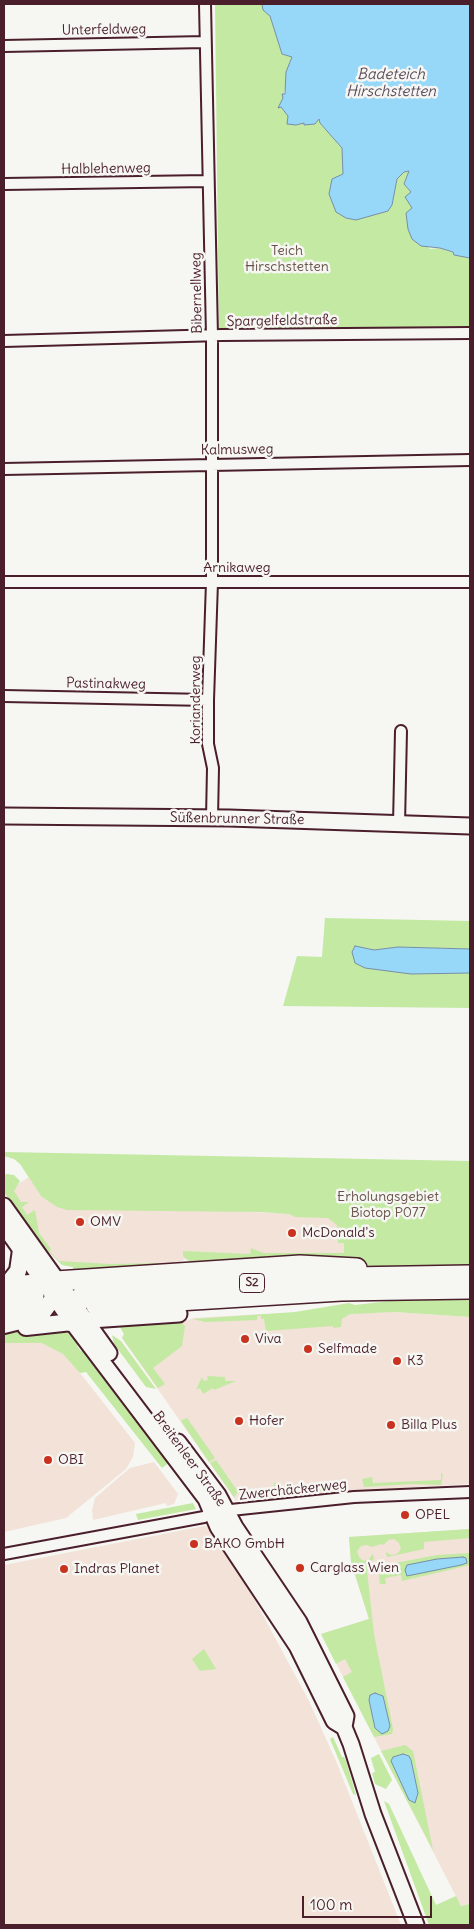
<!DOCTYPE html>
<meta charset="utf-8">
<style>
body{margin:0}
#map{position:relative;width:474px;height:1929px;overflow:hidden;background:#f6f6f2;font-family:Delius,sans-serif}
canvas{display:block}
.frame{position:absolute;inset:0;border:5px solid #4a1f2b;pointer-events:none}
.scale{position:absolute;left:302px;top:1896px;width:130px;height:22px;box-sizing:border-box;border:2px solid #4a1f2b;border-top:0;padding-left:6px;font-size:15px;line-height:18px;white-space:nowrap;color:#4a1f2b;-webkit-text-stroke:4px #f6f6f2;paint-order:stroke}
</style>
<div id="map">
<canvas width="474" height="1929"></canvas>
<div class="frame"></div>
<div class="scale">100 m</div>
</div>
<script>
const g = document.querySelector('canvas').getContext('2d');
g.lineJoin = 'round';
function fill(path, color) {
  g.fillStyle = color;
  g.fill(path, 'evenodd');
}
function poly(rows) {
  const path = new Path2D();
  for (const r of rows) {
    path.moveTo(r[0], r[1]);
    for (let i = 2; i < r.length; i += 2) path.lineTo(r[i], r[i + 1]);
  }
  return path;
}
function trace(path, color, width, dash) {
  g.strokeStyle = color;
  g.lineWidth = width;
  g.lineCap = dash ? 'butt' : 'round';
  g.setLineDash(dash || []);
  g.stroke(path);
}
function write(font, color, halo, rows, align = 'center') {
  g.font = font + ' Delius,sans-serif';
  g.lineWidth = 5;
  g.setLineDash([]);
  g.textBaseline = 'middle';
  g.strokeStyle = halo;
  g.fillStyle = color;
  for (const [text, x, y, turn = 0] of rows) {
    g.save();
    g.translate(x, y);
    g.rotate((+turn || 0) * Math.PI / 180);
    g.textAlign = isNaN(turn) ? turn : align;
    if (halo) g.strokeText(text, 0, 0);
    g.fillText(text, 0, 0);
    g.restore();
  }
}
fill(poly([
 [29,1177,41,1196,248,1212,332,1214,344,1226,344,1264,235,1260,191,1262,185,1259,174,1266,73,1273,73,1267,62,1265,38,1241,4,1193],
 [395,1312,470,1317,470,1484,348,1491,236,1501,122,1338,124,1334,119,1325,181,1323,193,1318,263,1314],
 [4,1335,55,1335,66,1355,135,1443,133,1457,126,1469,66,1518,4,1532],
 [154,1462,178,1494,174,1504,167,1506,166,1503,93,1520,92,1510,95,1498,130,1468],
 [204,1526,208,1527,213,1534,253,1597,308,1699,336,1761,401,1925,4,1925,4,1565],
 [470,1529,470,1904,461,1906,321,1634,369,1619,351,1562,349,1537]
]), '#f2e2d8');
fill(poly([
 [215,4,262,4,263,10,270,16,282,54,292,57,281,107,296,125,304,123,304,125,319,118,320,123,342,148,344,159,343,174,332,179,364,218,392,205,397,179,404,172,409,172,404,184,411,192,412,208,407,213,430,249,440,248,470,258,470,326,219,330],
 [325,918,470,921,470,949,399,947,374,950,355,946,470,973,470,1008,283,1006,297,956,322,957],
 [4,1152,470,1161,470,1266,373,1266,235,1260,189,1261,183,1256,183,1251,250,1254,251,1248,264,1253,344,1253,344,1243,338,1243,337,1225,328,1218,295,1217,289,1214,261,1212,67,1210,57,1207,41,1196,20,1164,14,1159,4,1156],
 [7,1174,14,1175,20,1181,14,1191,21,1202,29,1202,22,1207,27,1215,35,1210,39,1233,51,1249,50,1252,59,1261,110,1264,165,1263,173,1265,73,1273,73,1267,62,1265,38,1241,4,1192,4,1175],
 [407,1299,470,1299,470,1317,395,1312,350,1314,342,1319,341,1327,333,1328,333,1326,266,1331,264,1319,261,1319,261,1316,257,1316,257,1320,205,1322,193,1319,295,1312,349,1303,355,1305],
 [132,1323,182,1323,185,1326,182,1346,153,1368,165,1384,158,1388,122,1338,124,1334,119,1325],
 [56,1330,71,1332,81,1342,77,1346,81,1351,85,1348,170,1462,162,1468,86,1372,80,1373,63,1354,42,1343,4,1343,4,1333,19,1332,26,1335,51,1333],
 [112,1335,121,1341,156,1389,146,1387,114,1344],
 [207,1376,225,1377,225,1381,236,1381,214,1390,213,1388,203,1394,200,1388,196,1390,202,1377,204,1381,208,1380],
 [192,1415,187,1418,215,1458,209,1462,181,1421],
 [216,1460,236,1489,242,1486,234,1497,210,1463],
 [441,1473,443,1474,441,1485,413,1484,364,1487,362,1479,372,1477,373,1483,441,1480],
 [274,1483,279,1483,280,1489,339,1486,338,1489,272,1496],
 [193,1503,196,1509,138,1520,136,1514],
 [470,1529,470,1538,424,1542,424,1549,387,1557,386,1552,391,1555,397,1554,401,1549,399,1543,394,1539,388,1540,384,1545,381,1544,372,1547,367,1545,361,1546,357,1551,359,1557,363,1561,369,1559,373,1554,374,1559,370,1563,367,1571,374,1634,393,1729,392,1734,374,1737,343,1677,352,1672,345,1659,336,1664,321,1634,369,1619,351,1562,349,1537],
 [470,1553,470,1565,402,1581,401,1575,385,1578,386,1584,380,1584,379,1575,385,1565,437,1555],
 [204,1649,216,1669,200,1671,192,1659],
 [333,1737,342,1757,344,1757,346,1761,356,1795,353,1794,330,1739],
 [405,1745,413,1751,433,1850,381,1751],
 [379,1754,392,1780,386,1789,375,1784,372,1773,375,1772,371,1758],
 [384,1801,389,1804,436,1905,456,1896,461,1906,470,1904,470,1925,429,1925]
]), '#c3e9a3');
const water = poly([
 [262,4,470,4,470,258,454,255,453,252,440,248,421,246,412,239,408,229,406,213,412,208,405,197,411,192,404,184,409,171,404,172,397,179,392,205,388,211,356,220,346,218,336,212,329,194,332,179,343,174,342,148,320,123,319,119,315,124,304,125,304,123,296,125,287,124,288,116,281,107,278,108,283,98,282,94,285,94,286,72,292,57,282,54,270,16,263,10,262,4],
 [355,946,374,950,398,947,470,949,470,973,411,974,365,968,355,963,352,952,355,946],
 [463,1557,466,1558,467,1563,461,1565,407,1576,405,1570,407,1565,437,1559,463,1557],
 [375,1693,383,1696,390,1726,388,1731,382,1734,375,1728,369,1700,370,1695,375,1693],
 [403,1754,409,1756,411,1760,418,1793,415,1803,409,1800,391,1761,393,1757,403,1754]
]);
fill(water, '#97d8f9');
trace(water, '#788ea7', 1);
const street = poly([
 [205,4,212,336,212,582,208,700,208,744,213,768,212,818],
 [4,46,205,42],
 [4,184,208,181],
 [4,341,222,335,470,333],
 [4,469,470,460],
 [4,582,470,582],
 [4,696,208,700],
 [399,824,401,731],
 [4,1554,204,1517,212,1512,354,1497,470,1492]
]);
const secondary = poly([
 [4,816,229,818,470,826],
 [4,1206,109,1353],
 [4,1226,72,1322,206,1499,218,1527,297,1646,334,1721,344,1727,351,1744,373,1814,416,1925],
 [76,1321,179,1314],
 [178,1442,218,1495,235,1527,299,1622,346,1716,344,1727]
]);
const primary = poly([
 [4,1285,56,1281,54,1297,40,1316,4,1325],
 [7,1285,18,1271,21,1250],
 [26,1327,72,1322]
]);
const highway = poly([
 [56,1281,300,1265,357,1268],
 [95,1292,349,1277,470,1275],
 [4,1298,34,1296],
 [96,1306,341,1291,470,1289],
 [4,1312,35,1310],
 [72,1322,73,1313,83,1294,101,1279]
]);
trace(street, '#4a1f2b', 14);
trace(secondary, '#4a1f2b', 19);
trace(primary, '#4a1f2b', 20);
trace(highway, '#4a1f2b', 22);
trace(street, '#f6f6f2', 10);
trace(secondary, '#f6f6f2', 15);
trace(primary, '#f6f6f2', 16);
trace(highway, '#f6f6f2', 19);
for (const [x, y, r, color] of [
 [80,1222,5,"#c8321e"],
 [292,1233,5,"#c8321e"],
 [245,1339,5,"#c8321e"],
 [308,1349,5,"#c8321e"],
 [397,1361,5,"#c8321e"],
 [239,1421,5,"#c8321e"],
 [391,1425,5,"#c8321e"],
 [48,1460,5,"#c8321e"],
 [405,1515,5,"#c8321e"],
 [194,1544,5,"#c8321e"],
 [300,1568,5,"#c8321e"],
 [64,1569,5,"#c8321e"]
]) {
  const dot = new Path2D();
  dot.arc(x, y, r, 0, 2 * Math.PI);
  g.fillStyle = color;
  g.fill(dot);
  trace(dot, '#f6f6f2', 2);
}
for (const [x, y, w] of [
 [252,1283,25]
]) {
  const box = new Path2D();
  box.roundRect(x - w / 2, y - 9.5, w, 19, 4);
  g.fillStyle = '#f6f6f2';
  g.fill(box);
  trace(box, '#4a1f2b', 1);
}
write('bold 12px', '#4a1f2b', null, [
 ["S2",252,1283]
]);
write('14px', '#4a1f2b', '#f6f6f2', [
 ["Unterfeldweg",104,30,-1],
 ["Halblehenweg",106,169,-1],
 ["Bibernellweg",197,293,-91],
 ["Spargelfeldstraße",282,321,-1],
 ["Kalmusweg",237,450,-1],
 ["Arnikaweg",237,568],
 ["Pastinakweg",106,684,1],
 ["Korianderweg",196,700,-90],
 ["Süßenbrunner Straße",237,819,1],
 ["Breitenleer Straße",189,1459,54],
 ["Zwerchäckerweg",293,1490,-6]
]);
write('14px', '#685249', '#f6f6f2', [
 ["Teich",287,251],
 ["Hirschstetten",287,267],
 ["Erholungsgebiet",388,1197],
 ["Biotop P077",388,1213]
]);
write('14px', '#4a1f2b', '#f6f6f2', [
 ["OMV",90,1222],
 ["McDonald's",302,1233],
 ["Viva",255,1339],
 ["Selfmade",318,1349],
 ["K3",407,1361],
 ["Hofer",249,1421],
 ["Billa Plus",401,1425],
 ["OBI",58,1460],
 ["OPEL",415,1515],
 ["BAKO GmbH",204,1544],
 ["Carglass Wien",310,1568],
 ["Indras Planet",74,1569]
], 'left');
write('italic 15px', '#5d4d5e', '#f6f6f2', [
 ["Badeteich",391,75],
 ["Hirschstetten",391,92]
]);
</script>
